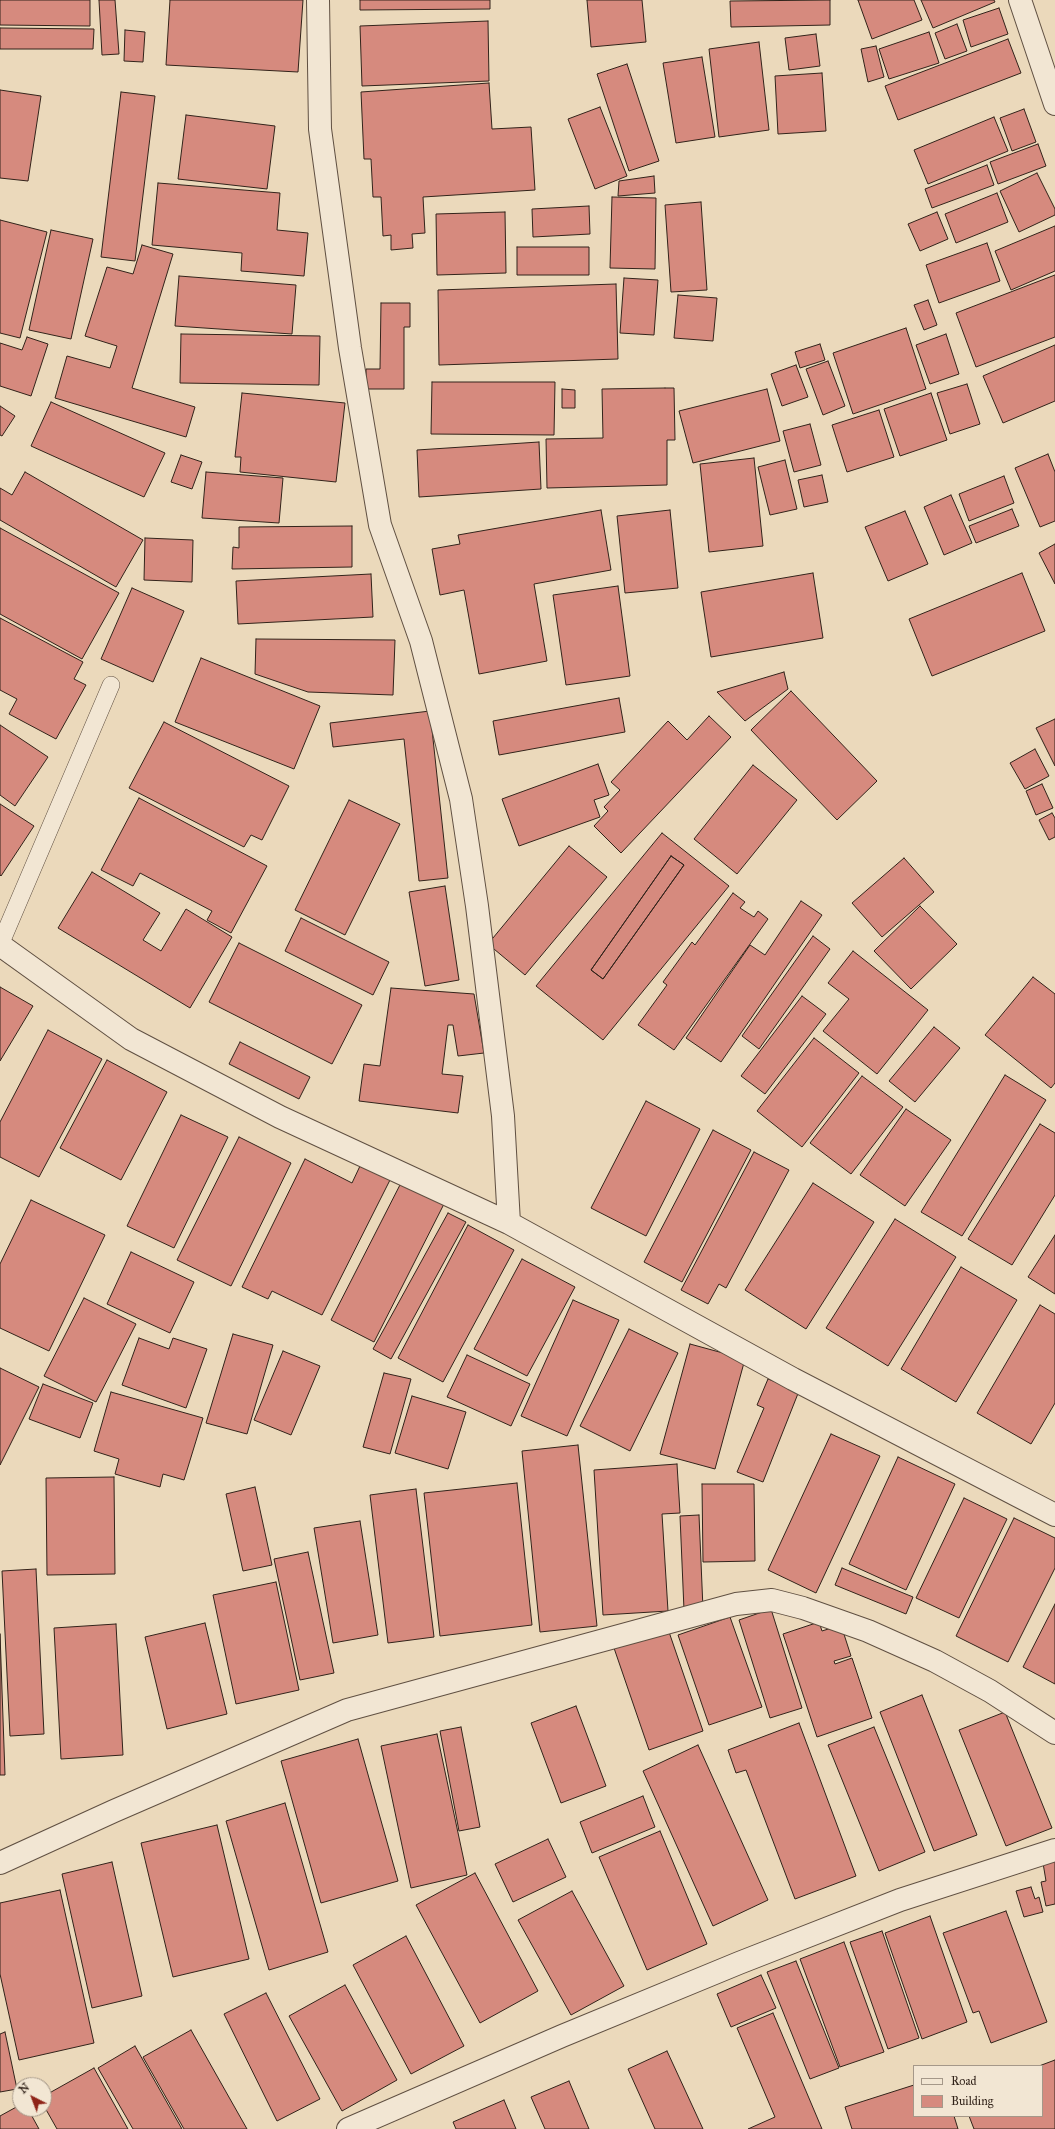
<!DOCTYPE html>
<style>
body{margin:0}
#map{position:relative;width:1055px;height:2129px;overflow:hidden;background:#ebd9bb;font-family:"IM FELL Great Primer",serif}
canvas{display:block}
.legend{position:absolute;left:913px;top:2065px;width:130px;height:52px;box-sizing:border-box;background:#f2e6d3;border:1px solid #a59889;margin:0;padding:5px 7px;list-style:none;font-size:12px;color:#32231a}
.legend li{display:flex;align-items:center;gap:8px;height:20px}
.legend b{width:20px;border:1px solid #a59889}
.north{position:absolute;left:12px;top:2077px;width:40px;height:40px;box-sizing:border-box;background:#f2e6d3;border:1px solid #a59889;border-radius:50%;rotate:318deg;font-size:11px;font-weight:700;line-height:16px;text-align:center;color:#32231a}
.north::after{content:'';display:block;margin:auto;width:14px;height:18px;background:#8f2418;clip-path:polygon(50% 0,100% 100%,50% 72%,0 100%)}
</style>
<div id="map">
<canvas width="1055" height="2129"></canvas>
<ul class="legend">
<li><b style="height:5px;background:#f2e6d3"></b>Road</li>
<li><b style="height:11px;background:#d68a7e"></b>Building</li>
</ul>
<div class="north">N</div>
</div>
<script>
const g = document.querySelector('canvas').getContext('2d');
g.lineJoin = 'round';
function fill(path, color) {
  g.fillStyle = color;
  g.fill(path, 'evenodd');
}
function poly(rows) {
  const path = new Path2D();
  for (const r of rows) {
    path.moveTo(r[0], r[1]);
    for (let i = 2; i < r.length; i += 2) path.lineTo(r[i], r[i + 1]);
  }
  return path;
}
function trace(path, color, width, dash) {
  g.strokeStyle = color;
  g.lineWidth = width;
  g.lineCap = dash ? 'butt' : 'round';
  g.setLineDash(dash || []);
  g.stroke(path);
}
const building = poly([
 [0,0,90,0,90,26,0,25,0,0],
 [99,0,115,0,119,54,102,55,99,0],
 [170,0,303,0,298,72,166,65,170,0],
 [360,0,490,0,490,9,360,10,360,0],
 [587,0,642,0,646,42,591,47,587,0],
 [830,0,830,25,731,27,730,1,830,0],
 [858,0,914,0,922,20,872,39,858,0],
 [921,0,994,0,995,2,933,28,921,0],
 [999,8,1008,34,971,47,963,20,999,8],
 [488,21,489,81,362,86,360,26,488,21],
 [957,24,967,51,945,59,935,33,957,24],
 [0,28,94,29,93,49,0,49,0,28],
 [125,30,145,32,143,62,124,61,125,30],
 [929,32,939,63,889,79,879,49,929,32],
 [816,34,820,66,789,70,785,38,816,34],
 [1008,39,1021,73,898,120,885,86,1008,39],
 [759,42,769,130,719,137,709,49,759,42],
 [876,46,884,77,868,82,861,49,876,46],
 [702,57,715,137,676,143,663,63,702,57],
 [627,64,659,161,629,171,597,74,627,64],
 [822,73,826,131,778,134,775,76,822,73],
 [489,83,492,129,531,127,535,190,423,197,425,233,412,234,413,248,391,250,391,235,383,236,381,197,373,197,371,159,364,159,361,92,489,83],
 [0,90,41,96,28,181,0,178,0,90],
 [121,92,155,96,135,261,101,257,121,92],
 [600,107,627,176,595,189,568,119,600,107],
 [1024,109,1036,142,1012,151,1000,118,1024,109],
 [186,115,275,126,267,189,178,179,186,115],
 [994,117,1008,151,928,184,914,150,994,117],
 [1038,144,1046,166,998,184,990,162,1038,144],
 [987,165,994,185,932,208,925,189,987,165],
 [1037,173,1055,209,1055,215,1019,232,1000,191,1037,173],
 [654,176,655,193,618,196,619,181,654,176],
 [158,183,280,193,277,230,308,233,304,276,241,271,242,253,152,245,158,183],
 [997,193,1008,222,956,243,945,214,997,193],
 [612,197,656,198,655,269,610,268,612,197],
 [701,202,707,290,671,292,665,205,701,202],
 [589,206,590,234,533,237,532,209,589,206],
 [505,212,506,273,437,275,436,214,505,212],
 [937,212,948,239,920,251,908,224,937,212],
 [0,220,47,232,20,338,0,333,0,220],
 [1055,226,1055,271,1011,290,995,251,1055,226],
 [51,230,93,239,71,339,29,330,51,230],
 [987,243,1000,281,939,303,926,265,987,243],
 [142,245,173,254,132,388,195,407,186,437,55,398,67,356,110,368,117,346,85,336,107,267,133,274,142,245],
 [517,247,589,247,589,275,517,275,517,247],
 [1055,275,1055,337,976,367,956,313,1055,275],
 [179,276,296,285,292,334,175,326,179,276],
 [624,278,658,280,654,335,620,333,624,278],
 [616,284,618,359,439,365,438,290,616,284],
 [678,295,717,298,713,341,674,338,678,295],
 [928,300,937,325,924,330,914,305,928,300],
 [381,303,410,303,410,327,404,327,404,389,366,389,366,369,380,369,381,303],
 [906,328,926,389,853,414,833,353,906,328],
 [181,334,320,336,319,385,180,383,181,334],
 [946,334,959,374,930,384,916,345,946,334],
 [27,337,48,344,31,396,0,386,0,343,22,350,27,337],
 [820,344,825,360,800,368,795,352,820,344],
 [1055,345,1055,401,1003,423,983,376,1055,345],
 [828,361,845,406,823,415,806,369,828,361],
 [796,365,808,397,782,406,771,374,796,365],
 [432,382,555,382,554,435,431,434,432,382],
 [967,384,980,424,950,434,937,393,967,384],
 [665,388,674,388,675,440,667,440,667,485,547,488,546,439,603,438,602,389,665,388],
 [562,389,575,390,575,408,562,408,562,389],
 [767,389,780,441,693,463,679,411,767,389],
 [242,393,345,403,336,482,240,472,241,457,235,457,242,393],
 [931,393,947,440,900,456,884,409,931,393],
 [51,402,165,453,144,497,31,446,51,402],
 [0,406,15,416,2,436,0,435,0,406],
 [879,410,894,457,847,472,832,425,879,410],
 [810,424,821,465,794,472,783,431,810,424],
 [539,442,541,489,419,497,417,450,539,442],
 [1048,454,1055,472,1055,521,1040,527,1015,468,1048,454],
 [181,455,202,462,192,489,171,482,181,455],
 [754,458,763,546,709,552,700,464,754,458],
 [785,460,797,509,770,515,758,467,785,460],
 [25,472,143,540,116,587,0,520,0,488,12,495,25,472],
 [206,472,283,478,279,523,202,518,206,472],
 [822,475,828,502,804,507,798,480,822,475],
 [1004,476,1014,503,969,521,959,494,1004,476],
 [951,495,972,543,944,555,924,507,951,495],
 [1012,509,1019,526,976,543,969,526,1012,509],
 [601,510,611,570,534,584,547,661,479,674,464,590,440,595,432,549,460,544,458,535,601,510],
 [670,510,678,588,625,593,617,516,670,510],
 [905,511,928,564,888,581,865,527,905,511],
 [352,526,352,567,232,569,233,547,239,548,239,527,352,526],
 [0,528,119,593,82,659,0,614,0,528],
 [145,538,193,540,192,582,144,580,145,538],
 [1055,544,1055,584,1039,553,1055,544],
 [813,573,823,638,711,657,701,592,813,573],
 [1022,573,1045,631,932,676,909,619,1022,573],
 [371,574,373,617,238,624,236,581,371,574],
 [618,586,630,676,566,685,553,595,618,586],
 [132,588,184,611,153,682,101,659,132,588],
 [0,618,83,662,74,679,86,685,56,739,9,714,17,699,0,690,0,618],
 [256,639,395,640,393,695,308,692,255,674,256,639],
 [201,658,320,706,294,769,175,722,201,658],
 [784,672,788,689,745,721,717,692,784,672],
 [791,691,877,781,837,820,751,730,791,691],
 [619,698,625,732,499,755,493,721,619,698],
 [430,711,448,878,419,881,404,739,333,747,330,723,430,711],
 [709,716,731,737,621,853,594,826,608,811,604,807,620,790,611,782,668,721,687,740,709,716],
 [1055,719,1055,766,1036,728,1055,719],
 [164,722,289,786,262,840,251,835,244,847,129,788,164,722],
 [0,725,48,757,15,806,0,795,0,725],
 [1035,749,1049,776,1025,789,1010,763,1035,749],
 [598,764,609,795,594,800,600,817,519,846,502,799,598,764],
 [753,765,797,800,737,874,694,839,753,765],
 [1042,784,1053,808,1036,815,1026,791,1042,784],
 [139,798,267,866,231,933,207,920,212,911,140,873,133,886,101,870,139,798],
 [349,800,400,824,345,935,295,910,349,800],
 [0,804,34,826,1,876,0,875,0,804],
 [1052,813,1055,818,1055,837,1049,840,1039,820,1052,813],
 [662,833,729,886,603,1040,536,986,662,833],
 [671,856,684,865,603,979,591,970,671,856],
 [569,846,607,877,525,975,488,944,569,846],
 [671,856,684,865,603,979,591,970,671,856],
 [904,858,934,892,882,937,852,903,904,858],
 [92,872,160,913,143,940,161,951,186,909,232,937,190,1008,58,928,92,872],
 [445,886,459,980,425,986,409,892,445,886],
 [733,893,745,902,740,908,754,917,758,911,768,919,674,1050,638,1025,667,985,663,982,692,942,695,945,733,893],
 [801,901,822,915,721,1062,686,1038,750,945,765,955,801,901],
 [920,906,957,944,911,989,874,951,920,906],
 [301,918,389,962,373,995,285,951,301,918],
 [813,936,830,949,759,1049,742,1036,813,936],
 [239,943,362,1005,332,1064,209,1002,239,943],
 [853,951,928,1010,877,1074,823,1031,849,999,828,983,853,951],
 [1033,977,1055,994,1055,1083,1051,1088,985,1035,1033,977],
 [0,987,33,1006,0,1061,0,987],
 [391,988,474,994,484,1053,458,1056,453,1025,448,1025,442,1074,463,1076,458,1113,359,1101,364,1064,380,1066,391,988],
 [802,996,826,1014,765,1094,741,1076,802,996],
 [934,1027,960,1048,915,1102,889,1081,934,1027],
 [48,1030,102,1059,39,1177,0,1157,0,1122,48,1030],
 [814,1038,859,1073,802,1147,757,1111,814,1038],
 [240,1042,310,1077,299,1099,229,1064,240,1042],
 [107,1060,167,1092,121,1180,60,1148,107,1060],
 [1005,1075,1046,1100,962,1236,921,1212,1005,1075],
 [862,1076,903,1107,851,1174,810,1143,862,1076],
 [646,1101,700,1129,646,1236,591,1208,646,1101],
 [906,1109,951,1140,905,1206,860,1175,906,1109],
 [181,1115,228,1137,174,1248,127,1226,181,1115],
 [1040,1124,1055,1133,1055,1195,1012,1265,968,1239,1040,1124],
 [713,1130,751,1150,682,1282,644,1262,713,1130],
 [239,1137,291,1163,231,1286,177,1260,239,1137],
 [754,1152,789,1170,726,1288,719,1284,708,1304,681,1290,754,1152],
 [305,1159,352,1183,360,1166,390,1180,322,1315,272,1291,268,1299,242,1287,305,1159],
 [403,1179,446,1200,374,1342,331,1320,403,1179],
 [813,1183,874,1222,806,1329,745,1290,813,1183],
 [31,1200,105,1235,49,1351,0,1328,0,1264,31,1200],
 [448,1213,466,1222,391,1359,373,1349,448,1213],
 [895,1219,956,1257,888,1366,826,1328,895,1219],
 [468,1225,514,1250,443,1382,398,1358,468,1225],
 [1055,1235,1055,1294,1028,1277,1055,1235],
 [131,1252,194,1282,170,1333,107,1304,131,1252],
 [522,1259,575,1287,527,1376,474,1349,522,1259],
 [961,1267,1017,1300,956,1402,901,1369,961,1267],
 [84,1298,136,1324,96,1402,44,1376,84,1298],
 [573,1300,619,1320,567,1436,521,1416,573,1300],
 [1040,1305,1055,1314,1055,1403,1031,1444,977,1413,1040,1305],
 [629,1329,678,1353,630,1451,580,1426,629,1329],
 [233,1334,273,1345,247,1434,206,1423,233,1334],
 [139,1338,169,1349,173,1338,207,1349,186,1408,122,1385,139,1338],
 [690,1344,745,1359,715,1469,660,1454,690,1344],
 [283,1351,320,1366,291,1435,254,1420,283,1351],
 [467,1355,530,1384,511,1426,447,1397,467,1355],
 [0,1368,39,1387,0,1465,0,1368],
 [384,1373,411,1379,390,1454,363,1447,384,1373],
 [768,1379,799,1391,763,1482,737,1472,764,1408,757,1405,768,1379],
 [43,1384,93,1403,80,1438,29,1419,43,1384],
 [111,1392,203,1418,184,1480,163,1474,160,1487,115,1474,119,1459,94,1451,111,1392],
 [412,1396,466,1412,448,1469,395,1453,412,1396],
 [831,1434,880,1456,816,1593,768,1570,831,1434],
 [578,1445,597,1626,540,1632,522,1451,578,1445],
 [898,1457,955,1484,906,1590,849,1564,898,1457],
 [677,1464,680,1513,662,1514,668,1611,603,1615,594,1470,677,1464],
 [114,1477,115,1574,47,1575,46,1478,114,1477],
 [517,1483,532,1625,440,1636,424,1493,517,1483],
 [702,1484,754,1484,755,1561,703,1562,702,1484],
 [255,1487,272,1565,243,1571,226,1494,255,1487],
 [416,1489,434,1637,388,1643,370,1495,416,1489],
 [964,1498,1007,1519,959,1618,916,1598,964,1498],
 [699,1515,703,1609,684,1610,680,1516,699,1515],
 [1014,1518,1055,1538,1055,1568,1008,1662,956,1636,1014,1518],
 [360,1521,378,1635,333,1643,314,1528,360,1521],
 [308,1552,334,1673,300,1680,274,1559,308,1552],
 [842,1568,913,1597,906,1614,835,1585,842,1568],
 [36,1569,44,1734,10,1736,2,1571,36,1569],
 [276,1582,299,1690,236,1704,213,1595,276,1582],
 [1055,1604,1055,1684,1023,1667,1055,1604],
 [771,1609,802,1708,770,1718,739,1620,771,1609],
 [730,1617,762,1707,709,1725,678,1635,730,1617],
 [819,1622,822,1631,841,1625,851,1656,834,1661,835,1664,852,1658,872,1718,817,1737,783,1634,819,1622],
 [205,1623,227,1714,167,1729,145,1637,205,1623],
 [116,1624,123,1755,61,1759,54,1628,116,1624],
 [668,1629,703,1731,649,1750,614,1648,668,1629],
 [0,1634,5,1775,0,1775,0,1634],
 [922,1695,977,1835,934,1851,880,1712,922,1695],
 [576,1706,606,1786,561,1803,531,1723,576,1706],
 [1005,1712,1052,1828,1006,1846,959,1730,1005,1712],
 [799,1723,856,1876,795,1899,746,1770,736,1773,728,1750,799,1723],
 [461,1727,480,1827,459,1831,440,1731,461,1727],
 [874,1727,925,1852,879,1871,828,1745,874,1727],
 [437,1734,467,1875,411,1888,381,1746,437,1734],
 [358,1739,398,1881,321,1903,281,1761,358,1739],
 [698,1745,768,1900,713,1926,643,1771,698,1745],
 [643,1796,655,1827,592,1853,580,1822,643,1796],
 [285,1803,328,1952,269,1970,226,1821,285,1803],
 [217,1825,249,1959,173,1977,141,1843,217,1825],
 [660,1831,707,1944,647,1970,599,1857,660,1831],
 [548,1839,566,1877,513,1902,495,1864,548,1839],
 [1055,1861,1055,1904,1046,1906,1041,1882,1046,1881,1043,1863,1055,1861],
 [112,1862,142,1996,92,2008,62,1874,112,1862],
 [475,1873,538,1991,480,2023,416,1905,475,1873],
 [1031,1887,1035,1899,1039,1897,1043,1912,1024,1917,1016,1891,1031,1887],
 [60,1890,94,2043,19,2060,0,1974,0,1903,60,1890],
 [572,1891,624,1986,571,2015,518,1920,572,1891],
 [1006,1911,1047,2022,991,2043,979,2011,973,2013,943,1933,1006,1911],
 [930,1916,967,2022,922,2039,885,1933,930,1916],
 [882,1931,919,2038,888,2049,850,1942,882,1931],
 [406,1936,464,2046,411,2074,353,1965,406,1936],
 [844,1942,884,2052,840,2067,800,1959,844,1942],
 [796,1961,839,2068,810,2079,767,1972,796,1961],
 [761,1975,776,2008,731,2027,717,1994,761,1975],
 [345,1985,397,2080,342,2111,289,2016,345,1985],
 [266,1993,320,2099,277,2121,224,2014,266,1993],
 [773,2013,822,2129,748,2129,775,2117,737,2028,773,2013],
 [191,2030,247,2129,184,2129,143,2057,191,2030],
 [5,2032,17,2089,0,2092,0,2034,5,2032],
 [135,2046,182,2129,133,2129,98,2068,135,2046],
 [667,2051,703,2129,655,2129,628,2069,667,2051],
 [1055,2060,1055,2129,974,2129,969,2116,1042,2116,1042,2066,1039,2066,1055,2060],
 [94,2068,128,2129,57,2129,44,2106,44,2096,94,2068],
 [569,2081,589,2129,545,2129,531,2097,569,2081],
 [914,2085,914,2116,954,2116,958,2129,852,2129,845,2107,914,2085],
 [504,2100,516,2129,456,2129,453,2122,504,2100],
 [20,2105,20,2109,28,2109,39,2129,0,2129,0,2116,20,2105]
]);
fill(building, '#d68a7e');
trace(building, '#32231a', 1);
const lane = poly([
 [0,945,111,685]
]);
const street = poly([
 [318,0,320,129,350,348,380,525,421,641,461,799,477,906,503,1116,509,1223],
 [1020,0,1055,104],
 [0,945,131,1039,280,1117,509,1223,793,1379,1055,1515],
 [0,1863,114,1811,347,1710,736,1604,772,1600,803,1608,868,1631,935,1661,990,1691,1055,1733],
 [348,2129,562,2036,739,1963,900,1900,1055,1850]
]);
trace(lane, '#605042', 18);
trace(street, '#605042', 24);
trace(lane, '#f2e6d3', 17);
trace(street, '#f2e6d3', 22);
</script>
